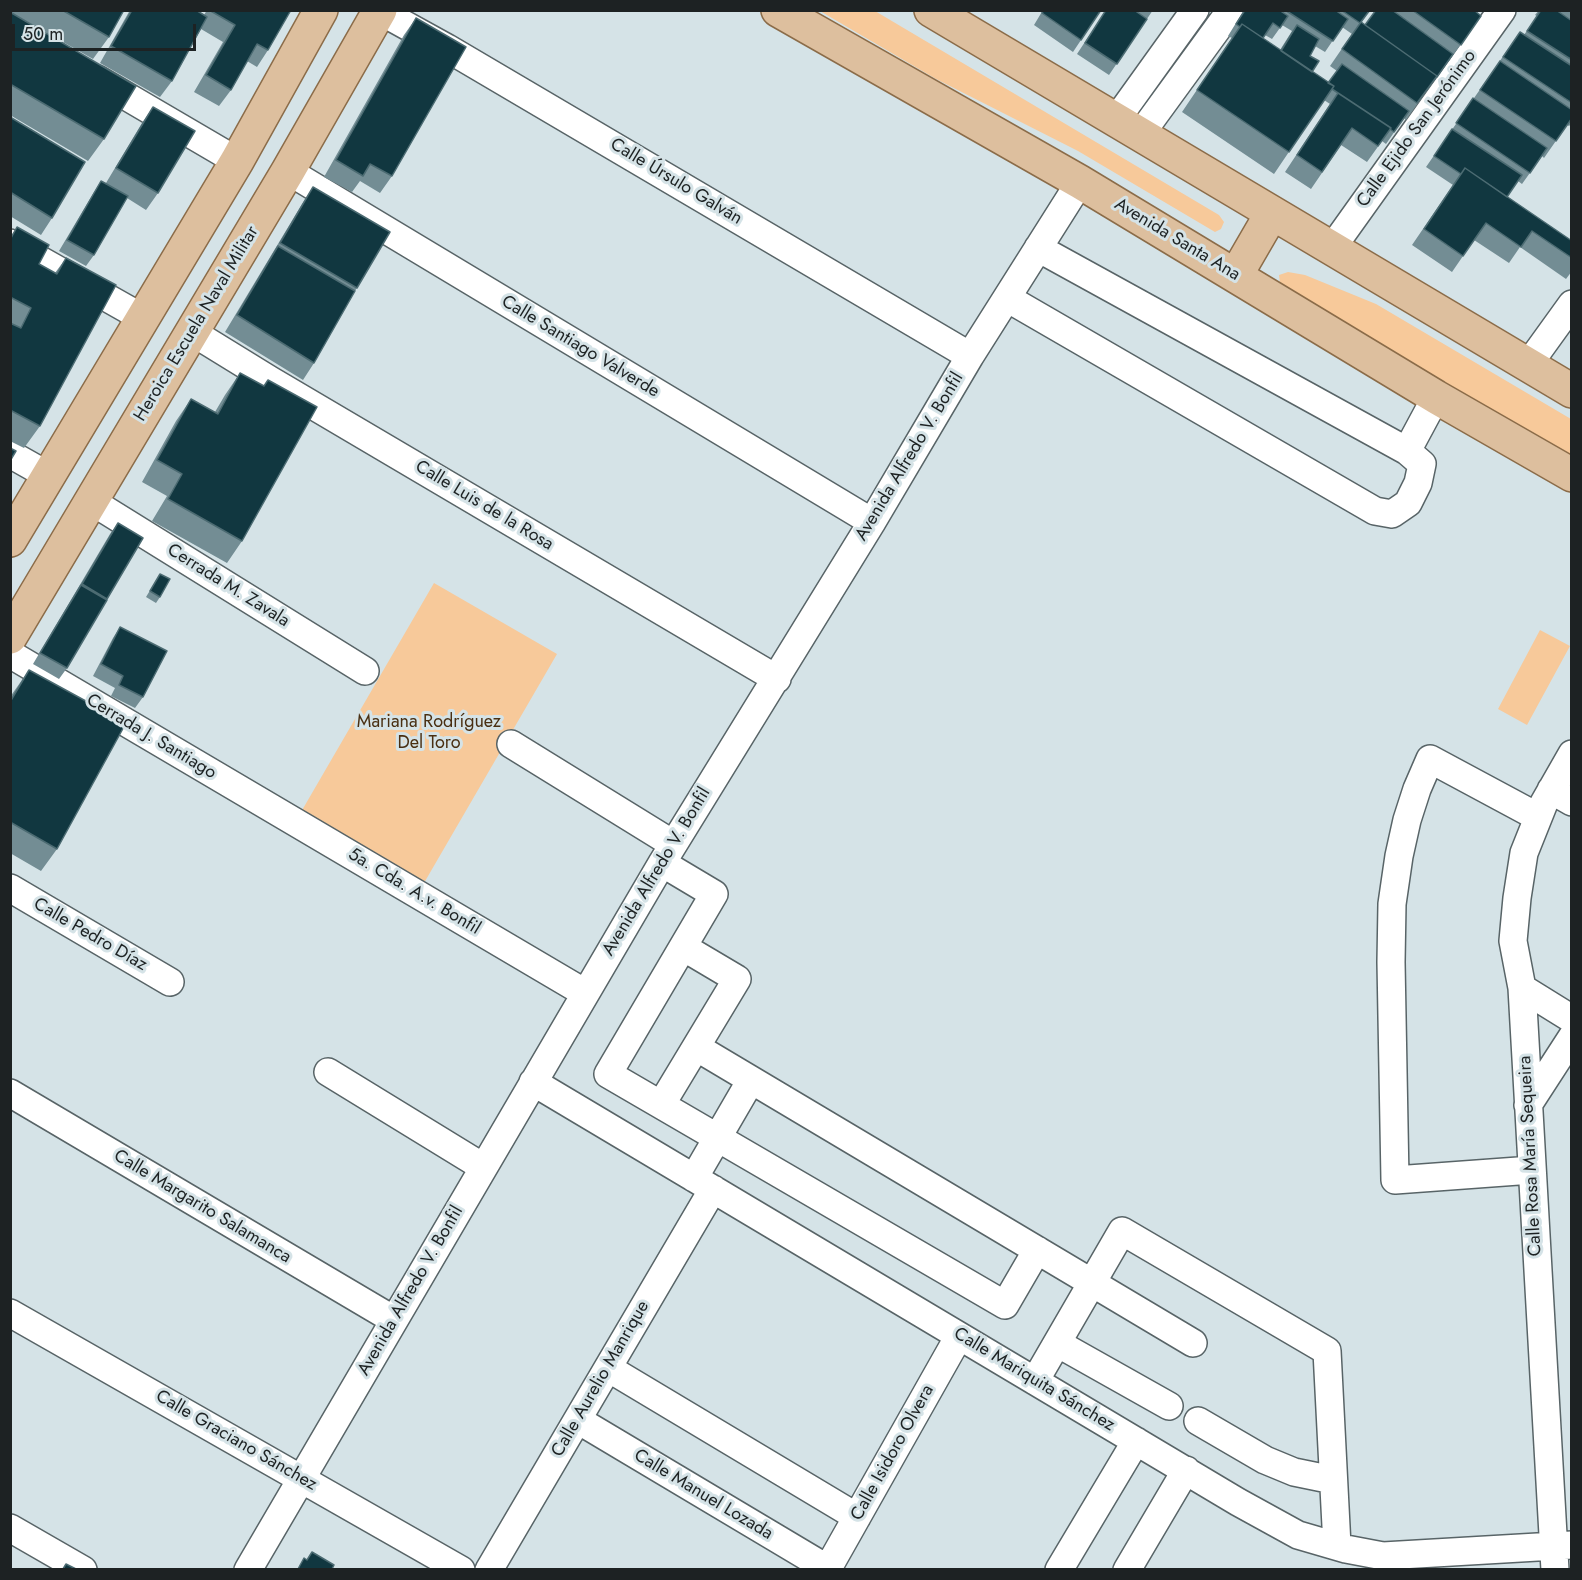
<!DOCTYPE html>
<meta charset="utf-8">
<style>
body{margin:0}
#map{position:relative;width:1582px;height:1580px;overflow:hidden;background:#d5e3e7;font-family:Jost,sans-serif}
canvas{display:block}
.frame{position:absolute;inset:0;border:12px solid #1d2223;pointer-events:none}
.scale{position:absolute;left:12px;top:24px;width:184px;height:27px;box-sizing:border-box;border:3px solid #1d2223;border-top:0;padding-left:8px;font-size:18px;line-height:21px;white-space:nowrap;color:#1d2223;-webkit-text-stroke:4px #d5e3e7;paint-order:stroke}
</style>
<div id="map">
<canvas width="1582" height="1580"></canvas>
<div class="frame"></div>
<div class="scale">50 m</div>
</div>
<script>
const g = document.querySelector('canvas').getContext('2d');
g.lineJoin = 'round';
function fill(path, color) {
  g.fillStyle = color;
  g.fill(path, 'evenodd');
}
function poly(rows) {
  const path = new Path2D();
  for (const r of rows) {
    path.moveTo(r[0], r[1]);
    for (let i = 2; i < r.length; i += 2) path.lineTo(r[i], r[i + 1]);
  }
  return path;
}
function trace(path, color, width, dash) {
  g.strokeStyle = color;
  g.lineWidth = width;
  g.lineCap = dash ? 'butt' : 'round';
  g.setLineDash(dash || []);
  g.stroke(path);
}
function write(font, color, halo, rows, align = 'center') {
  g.font = font + ' Jost,sans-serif';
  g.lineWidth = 6;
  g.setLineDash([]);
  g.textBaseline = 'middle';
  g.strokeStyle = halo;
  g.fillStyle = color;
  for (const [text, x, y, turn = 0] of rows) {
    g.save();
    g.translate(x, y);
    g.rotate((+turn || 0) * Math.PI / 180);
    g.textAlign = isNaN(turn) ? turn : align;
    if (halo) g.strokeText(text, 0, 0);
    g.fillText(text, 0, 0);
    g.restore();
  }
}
fill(poly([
 [820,11,875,11,1219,215,1224,222,1221,229,1215,232,1078,151,936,79],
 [1288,272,1305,275,1376,304,1571,419,1571,458,1280,283,1279,275],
 [434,583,557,654,424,883,301,812],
 [1540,630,1570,646,1527,725,1498,709]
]), '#f7c99a');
const minor = poly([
 [380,11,447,48,970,356],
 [97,79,237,161],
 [1116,120,1195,10],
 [1140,135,1231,10],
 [288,171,872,522],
 [10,243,143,318],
 [1332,248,1502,10],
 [1007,298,1375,511,1392,514,1408,503,1418,483,1422,464,1407,451,1038,248],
 [192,332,270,380,777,679],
 [1528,365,1572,304],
 [1407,451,1436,397],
 [10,454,49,476],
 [91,501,365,671],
 [10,654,585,993],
 [511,744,673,844],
 [1551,790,1572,802],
 [662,863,714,894,608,1074,1005,1305,1037,1250],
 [10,888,170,982],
 [1522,988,1572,1019],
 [696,1047,1193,1343],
 [328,1072,483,1167],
 [533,1082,1238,1502,1298,1535,1346,1549,1383,1556,1572,1545],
 [10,1093,394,1320],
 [661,1105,737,979,683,947],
 [1528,1105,1572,1037],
 [1532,1170,1395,1180,1391,962,1392,904,1399,856,1407,820,1417,789,1430,759,1538,817],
 [694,1178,751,1080],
 [10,1313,461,1570],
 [1057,1343,1169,1406],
 [608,1368,857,1517],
 [1035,1381,1122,1231,1327,1351,1337,1546],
 [578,1420,828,1569],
 [1198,1421,1265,1460,1294,1472,1333,1480],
 [10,1528,83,1570],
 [248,1570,662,863,872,522,970,356,1080,182],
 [489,1570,713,1189],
 [827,1570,959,1336],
 [1059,1570,1136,1441],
 [1127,1570,1186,1470],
 [1555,1570,1522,988,1513,941,1517,898,1524,853,1544,803,1572,754]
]);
const major = poly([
 [778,10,1080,182,1436,397,1572,475],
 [931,10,1572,391],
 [1236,275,1272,213],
 [10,540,237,161,321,10],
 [10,637,288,171,380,10]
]);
trace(minor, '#586467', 30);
trace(major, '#8b6c49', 36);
trace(minor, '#fff', 27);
trace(major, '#ddbf9e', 33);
fill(poly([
 [10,10,124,10,109,37,93,59,10,12],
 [130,10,196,10,204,15,207,10,291,10,268,50,257,67,247,61,231,90,219,106,194,92,223,42,201,29,172,81,160,97,100,63],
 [1043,10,1101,10,1073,52,1034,25],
 [1106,10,1153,10,1109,75,1077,54],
 [1244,10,1370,10,1362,22,1365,25,1376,10,1474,10,1481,16,1449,61,1448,61,1406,120,1404,118,1386,144,1382,141,1367,162,1341,145,1311,189,1285,172,1330,104,1324,100,1274,174,1182,112,1232,38,1228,36],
 [1282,25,1292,31,1280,50,1263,38,1265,35,1272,39],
 [1342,27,1352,34,1330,66,1337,71,1328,83,1312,72,1310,56,1315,46,1325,52],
 [1539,10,1572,10,1572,123,1569,126,1567,125,1544,158,1542,156,1522,184,1518,181,1507,197,1572,241,1572,271,1566,279,1520,247,1509,263,1474,240,1452,272,1412,245,1453,185,1426,167,1520,32,1524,35,1537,16,1535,15],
 [10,12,104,139,88,161,10,115],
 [416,18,392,176,380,193,360,181,352,192,324,177,404,35],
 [153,107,158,193,146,210,127,198,94,255,86,266,59,251,94,192,101,181,106,183,142,123],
 [10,117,52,218,41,235,10,216],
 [313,187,390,232,355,291,314,363,303,380,225,332,302,204],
 [17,227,39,264,55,273,66,258,40,426,24,448,10,441,10,237],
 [240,373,264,386,268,380,242,541,227,563,152,521,167,496,142,482,176,421,191,399,215,412,225,395],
 [118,523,143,538,67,668,59,679,33,664,110,534],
 [160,574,160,597,156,603,146,597],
 [120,627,143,697,135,708,111,696,115,688,93,676,113,638],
 [29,670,57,849,41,871,10,853,10,697]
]), '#738d94');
const building = poly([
 [62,10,124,10,109,37,62,10],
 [132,10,196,10,207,17,172,81,111,46,132,10],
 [209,10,291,10,268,50,257,44,231,90,206,75,235,25,209,10],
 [1044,10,1101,10,1081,40,1042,13,1044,10],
 [1106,10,1134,10,1147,19,1117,64,1085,43,1106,10],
 [1245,10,1279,10,1288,16,1280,28,1273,23,1263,38,1242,24,1240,27,1236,24,1245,10],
 [1285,10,1335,10,1348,19,1333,41,1285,10],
 [1341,10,1370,10,1360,23,1341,10],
 [1376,10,1392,10,1453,54,1437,77,1437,76,1365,25,1376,10],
 [1412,10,1474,10,1481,16,1461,45,1412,10],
 [1541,10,1556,10,1572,21,1572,60,1527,31,1541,10],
 [10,12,136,86,104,139,10,84,10,12],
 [416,18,466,47,392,176,370,164,363,176,336,160,416,18],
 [1361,22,1437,76,1417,103,1342,49,1361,22],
 [1242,24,1334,86,1289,152,1197,90,1242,24],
 [1297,25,1319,39,1310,56,1319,61,1312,72,1281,51,1297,25],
 [1520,32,1572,66,1572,103,1503,57,1520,32],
 [1500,61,1572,110,1572,118,1556,141,1480,90,1500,61],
 [1342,64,1409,111,1394,132,1390,129,1391,128,1332,89,1334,86,1328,83,1342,64],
 [1338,93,1391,128,1378,146,1352,128,1322,172,1297,155,1338,93],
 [1473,98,1547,148,1530,173,1456,123,1473,98],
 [153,107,195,131,158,193,116,168,153,107],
 [10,117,85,162,52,218,10,192,10,117],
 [1452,129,1522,175,1507,197,1465,168,1461,174,1434,156,1452,129],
 [1465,168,1572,241,1572,258,1532,231,1521,247,1486,223,1463,256,1424,229,1465,168],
 [101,181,128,196,94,255,67,240,101,181],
 [313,187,390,232,357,288,280,243,313,187],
 [17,227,49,245,39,264,57,274,66,258,116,285,40,426,10,410,10,323,21,328,31,308,10,297,10,240,17,227],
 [278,246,355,291,314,363,237,315,278,246],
 [240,373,264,386,268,380,317,407,242,541,168,499,182,474,157,460,191,399,218,414,240,373],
 [10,448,16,451,10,461,10,448],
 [118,523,143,538,107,599,82,584,118,523],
 [160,574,170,579,160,597,150,591,160,574],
 [81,585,107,600,67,668,40,653,81,585],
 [120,627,167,651,143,697,119,685,123,676,101,664,120,627],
 [29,670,126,723,57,849,10,822,10,702,29,670],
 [312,1552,334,1565,332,1569,298,1569,304,1558,307,1560,312,1552],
 [66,1564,76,1569,63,1569,66,1564]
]);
fill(building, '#113740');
trace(building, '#4c6b72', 1.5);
write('18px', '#1d2223', '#d5e3e7', [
 ["Calle Ejido San Jerónimo",1417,129,-54],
 ["Calle Úrsulo Galván",676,182,31],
 ["Avenida Santa Ana",1177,240,31],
 ["Heroica Escuela Naval Militar",197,324,-59],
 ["Calle Santiago Valverde",580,347,31],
 ["Avenida Alfredo V. Bonfil",910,457,-59],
 ["Calle Luis de la Rosa",484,506,31],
 ["Cerrada M. Zavala",228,586,32],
 ["Cerrada J. Santiago",151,737,31],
 ["Avenida Alfredo V. Bonfil",657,872,-59],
 ["5a. Cda. A.v. Bonfil",414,892,31],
 ["Calle Pedro Díaz",90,935,30],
 ["Calle Rosa María Sequeira",1531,1156,-93],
 ["Calle Margarito Salamanca",202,1207,31],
 ["Avenida Alfredo V. Bonfil",411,1291,-60],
 ["Calle Aurelio Manrique",601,1379,-60],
 ["Calle Mariquita Sánchez",1034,1380,31],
 ["Calle Graciano Sánchez",236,1441,30],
 ["Calle Isidoro Olvera",893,1453,-61],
 ["Calle Manuel Lozada",703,1495,31]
]);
write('18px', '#492f12', '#d5e3e7', [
 ["Mariana Rodríguez",429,723],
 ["Del Toro",429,744]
]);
</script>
